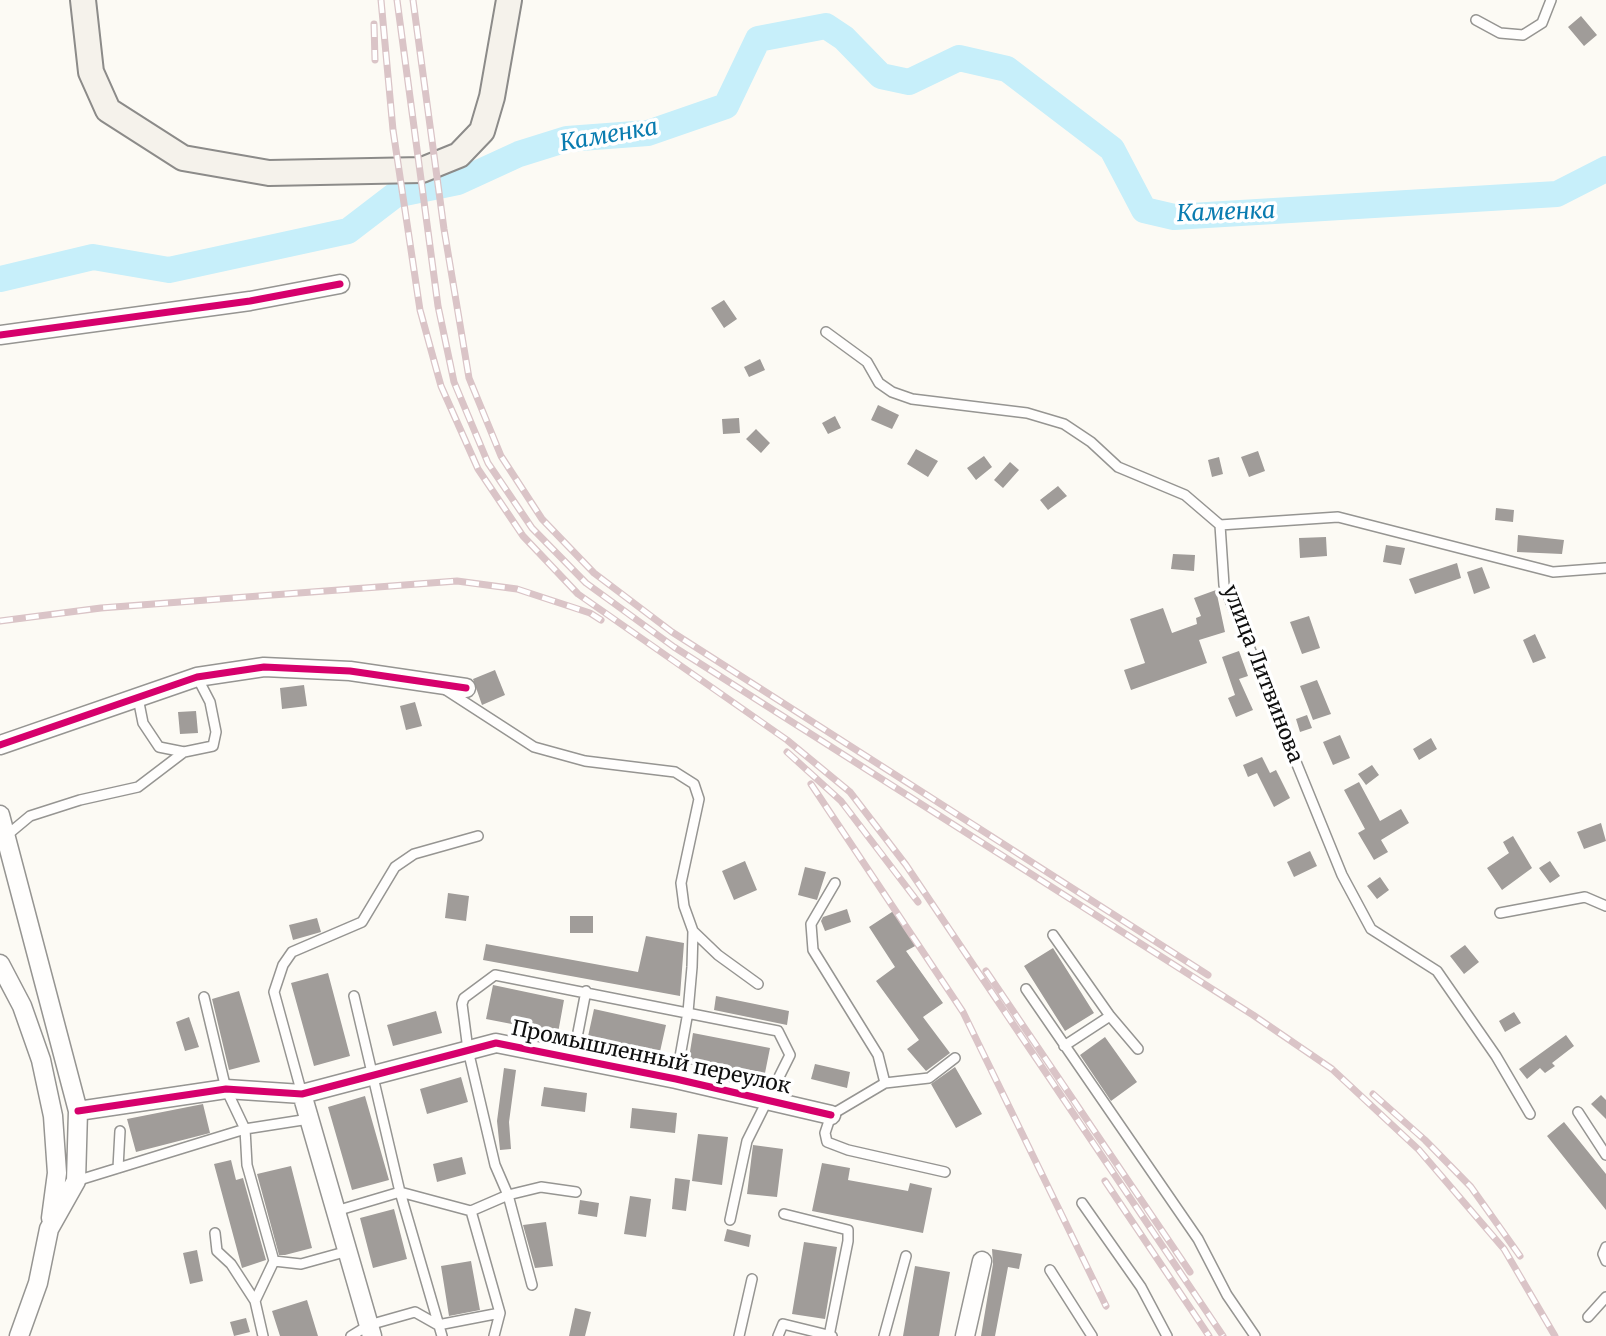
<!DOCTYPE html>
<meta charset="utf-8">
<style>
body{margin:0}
canvas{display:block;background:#fcfaf4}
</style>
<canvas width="1606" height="1336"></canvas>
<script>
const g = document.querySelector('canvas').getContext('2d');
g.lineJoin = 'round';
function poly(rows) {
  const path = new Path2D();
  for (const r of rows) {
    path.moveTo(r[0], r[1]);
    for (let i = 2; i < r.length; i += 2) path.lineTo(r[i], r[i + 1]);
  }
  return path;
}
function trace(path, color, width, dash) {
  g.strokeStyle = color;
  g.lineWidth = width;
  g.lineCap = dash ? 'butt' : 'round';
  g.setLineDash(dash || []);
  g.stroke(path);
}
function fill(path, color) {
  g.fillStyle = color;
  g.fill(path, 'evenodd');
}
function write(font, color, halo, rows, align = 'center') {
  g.font = font + ' Merriweather,serif';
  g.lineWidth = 7;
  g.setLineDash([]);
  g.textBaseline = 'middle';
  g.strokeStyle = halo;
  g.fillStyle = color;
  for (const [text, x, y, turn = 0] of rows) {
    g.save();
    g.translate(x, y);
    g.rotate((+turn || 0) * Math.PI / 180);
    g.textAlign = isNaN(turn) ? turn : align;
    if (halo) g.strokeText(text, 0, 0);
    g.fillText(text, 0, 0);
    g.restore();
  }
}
trace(poly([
 [0,279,93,257,169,270,348,231,395,195,458,182,519,154,567,139,648,133,726,106,758,39,826,26,844,38,881,76,909,82,959,58,1007,69,1112,149,1144,210,1174,217,1557,194,1606,169]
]), '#c7effa', 26);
fill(poly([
 [1581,16,1597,35,1584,46,1568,27],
 [724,300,737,319,724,328,711,308],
 [760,359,765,370,749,377,744,367],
 [878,405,899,415,892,429,871,420],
 [835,416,841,428,828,434,822,423],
 [739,418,740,433,723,434,722,419],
 [756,429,770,443,761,453,746,439],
 [916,449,938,461,928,477,907,464],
 [1258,451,1265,471,1249,477,1241,457],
 [984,456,992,467,976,480,967,468],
 [1219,457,1223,474,1212,477,1208,460],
 [1010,462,1019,470,1003,488,994,480],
 [1058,486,1067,496,1048,510,1040,500],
 [1496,508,1514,510,1513,522,1495,520],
 [1518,535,1564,540,1562,554,1517,552],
 [1326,537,1327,556,1300,558,1299,538],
 [1386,545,1405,548,1401,565,1383,562],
 [1173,554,1195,555,1194,571,1171,569],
 [1457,563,1461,578,1415,594,1409,579],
 [1482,567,1490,588,1474,594,1467,572],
 [1216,590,1225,632,1199,640,1207,663,1131,690,1124,670,1145,663,1130,619,1163,608,1172,633,1197,624,1196,618,1201,616,1194,598],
 [1309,616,1320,648,1302,654,1290,622],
 [1535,634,1546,658,1533,663,1523,640],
 [1239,651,1248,676,1239,679,1253,710,1236,717,1228,698,1235,695,1222,657],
 [495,670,505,695,482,705,473,679],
 [1317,680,1331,714,1313,720,1300,686],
 [304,685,307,706,282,709,280,688],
 [415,702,422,726,406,730,400,706],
 [196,711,198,733,180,734,178,712],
 [1307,715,1312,728,1300,732,1296,719],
 [1340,735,1350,758,1333,765,1323,742],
 [1431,738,1437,749,1419,760,1413,749],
 [1262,757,1270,773,1276,770,1290,798,1274,807,1257,773,1248,777,1243,765],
 [1372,765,1379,775,1366,785,1358,774],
 [1359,782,1380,821,1401,809,1409,823,1381,840,1388,852,1374,860,1358,833,1365,829,1344,790],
 [1601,823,1606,841,1584,849,1577,832],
 [1513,836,1532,868,1502,890,1487,868,1509,853,1503,842],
 [1310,851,1317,866,1294,877,1287,862],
 [745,861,757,890,734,900,722,871],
 [1550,861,1560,876,1550,883,1539,868],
 [805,867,826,872,817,900,798,895],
 [1380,877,1389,890,1377,899,1367,886],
 [448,893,469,896,466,921,445,918],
 [847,909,851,922,825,931,821,921,823,917],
 [895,910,917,945,906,951,943,1003,923,1017,950,1053,926,1071,907,1049,919,1040,876,981,895,967,869,927],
 [570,916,593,916,593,933,570,933],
 [317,918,321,932,293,940,289,925],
 [646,936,684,943,680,996,483,960,486,944,638,972],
 [1465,945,1479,962,1464,974,1450,956],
 [1053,948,1094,1013,1065,1031,1024,966],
 [328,973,350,1056,314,1066,291,983],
 [493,985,564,1000,558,1033,486,1019],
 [239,991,260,1062,229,1070,212,999],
 [716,996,789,1011,787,1025,714,1010],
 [594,1009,666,1025,659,1056,587,1041],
 [436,1011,442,1033,393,1046,387,1025],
 [1514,1012,1521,1023,1505,1032,1499,1021],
 [189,1017,199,1047,185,1051,176,1022],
 [693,1033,770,1048,764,1078,688,1064],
 [1566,1035,1574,1046,1552,1063,1555,1066,1545,1073,1540,1068,1527,1079,1519,1069],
 [1105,1037,1137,1082,1111,1101,1080,1055],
 [815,1064,850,1072,847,1088,811,1079],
 [955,1067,982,1114,956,1128,931,1084],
 [504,1068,516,1070,509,1122,511,1149,500,1150,497,1121],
 [461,1077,468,1102,427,1114,420,1089],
 [544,1087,587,1093,585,1112,541,1106],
 [1601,1095,1606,1100,1606,1119,1591,1104],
 [365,1096,389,1180,352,1190,328,1107],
 [203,1104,210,1133,136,1152,127,1119],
 [632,1108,677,1113,675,1133,630,1128],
 [1564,1122,1606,1174,1606,1210,1547,1136],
 [698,1134,728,1137,722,1185,692,1181],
 [753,1145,783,1149,777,1197,747,1194],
 [462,1157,466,1174,437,1182,433,1164],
 [231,1160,236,1180,243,1178,266,1260,242,1268,214,1164],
 [822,1163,850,1168,848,1180,908,1191,910,1183,932,1188,923,1233,812,1211],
 [291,1166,312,1248,285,1255,279,1255,257,1174],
 [675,1178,690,1180,686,1211,672,1209],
 [630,1196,651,1199,646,1237,624,1234],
 [580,1200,599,1203,597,1217,578,1214],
 [394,1209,407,1259,373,1268,360,1218],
 [546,1222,553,1266,535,1268,523,1225],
 [727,1229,751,1235,749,1247,724,1241],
 [804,1242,837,1247,825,1319,792,1314],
 [992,1249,1022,1254,1019,1269,1008,1267,995,1336,981,1336,993,1264],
 [197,1250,203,1281,190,1284,183,1253],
 [471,1261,480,1310,449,1316,441,1266],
 [915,1266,950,1272,939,1336,903,1336],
 [307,1300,318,1336,280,1336,272,1311],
 [575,1308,591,1312,585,1336,569,1336],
 [246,1318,250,1332,234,1336,230,1322]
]), '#a09c99');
const lane = poly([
 [1476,20,1500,33,1523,35,1542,23,1551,0],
 [826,332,867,362,879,383,892,392,912,399,1027,413,1064,424,1091,442,1118,467,1185,495,1220,525,1224,585,1342,875,1371,929,1437,971,1496,1056,1530,1114],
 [1220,525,1338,517,1553,572,1606,568],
 [446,690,534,747,585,761,675,772,694,784,699,799,681,883,684,906,693,931,692,967,688,1012,676,1079],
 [138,698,143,723,159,747,184,752,213,746,216,732,210,702,197,677],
 [6,836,30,816,80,800,138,787,184,752],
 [835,883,811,924,813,950,878,1055,885,1083,831,1115,825,1133,827,1142,848,1150,945,1172],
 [1500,913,1585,897,1606,906],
 [693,931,718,955,758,984],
 [1053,935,1110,1016,1138,1049],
 [1026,989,1198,1239,1227,1295,1255,1336],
 [354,996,400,1192,442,1336],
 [204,997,226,1089,245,1129,247,1165,274,1261,301,1264,348,1251],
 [1064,1046,1110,1016],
 [573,1058,586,991],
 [885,1083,929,1078,955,1058],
 [302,1094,274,992,283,965,292,952,362,922,395,867,414,854,478,836],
 [1578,1112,1606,1155],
 [118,1168,120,1131],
 [76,1181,245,1129,309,1119],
 [1082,1203,1141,1287,1167,1336],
 [336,1211,400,1192,471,1211,508,1195,495,1165,468,1050,462,1004,464,998,495,975,778,1031,790,1055,747,1141,730,1220],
 [784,1214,848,1230,848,1241,829,1336],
 [215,1233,217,1251,231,1264,255,1301,263,1336],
 [1606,1247,1603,1254,1606,1261],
 [1050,1270,1092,1336],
 [532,1285,508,1195,541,1187,576,1192],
 [255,1301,274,1261],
 [1588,1317,1606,1297],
 [351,1336,369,1325,415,1312,438,1325,500,1313,471,1211],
 [494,1336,500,1313],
 [739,1336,752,1279],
 [778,1336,783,1324,832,1336],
 [884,1336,906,1256]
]);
const street = poly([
 [0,335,250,301,340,284],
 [0,745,197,677,264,667,350,671,466,688],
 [0,815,78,1111,76,1181,49,1229,38,1283,19,1336],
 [0,964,22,1006,41,1060,53,1116,57,1173,51,1218],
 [302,1094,372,1336],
 [78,1111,226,1089,302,1094,496,1043,676,1079,831,1115],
 [965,1336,982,1261]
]);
const secondary = poly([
 [83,0,91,72,108,110,183,158,269,173,422,170,459,155,482,131,492,97,509,0]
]);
trace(lane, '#969592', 12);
trace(street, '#969592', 21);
trace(secondary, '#8c8b89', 28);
trace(lane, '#fffefd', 9);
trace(street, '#fffefd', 18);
trace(secondary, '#f5f2eb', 24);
const rail = poly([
 [381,0,393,130,420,310,441,386,478,469,523,536,578,594,787,740,850,792,906,865,1223,1336],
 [397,0,438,306,454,382,488,463,532,528,586,583,674,647,1253,1015,1332,1069,1419,1150,1504,1249,1555,1336],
 [413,0,444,229,469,378,501,456,542,519,594,573,672,632,1208,975],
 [374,24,375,60],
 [0,621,101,608,457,581,517,589,590,613,601,620],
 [787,752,841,801,918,902],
 [811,784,963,1012,1106,1306],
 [986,971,1190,1272],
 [1373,1094,1425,1140,1471,1187,1520,1256],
 [1105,1181,1209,1336]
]);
trace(rail, '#dac4c7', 7);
trace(rail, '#fff', 4.5, [13]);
trace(poly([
 [0,335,250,301,340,284],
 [0,745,197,677,264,667,350,671,466,688],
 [78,1111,226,1089,302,1094,496,1043,676,1079,831,1115]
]), '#d6006c', 7);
write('21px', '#0f0f0f', '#fff', [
 ["улица Литвинова",1262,674,69],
 ["Промышленный переулок",651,1058,12]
]);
write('italic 23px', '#0a7cb0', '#fff', [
 ["Каменка",609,136,-10],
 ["Каменка",1226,213,-2]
]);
</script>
